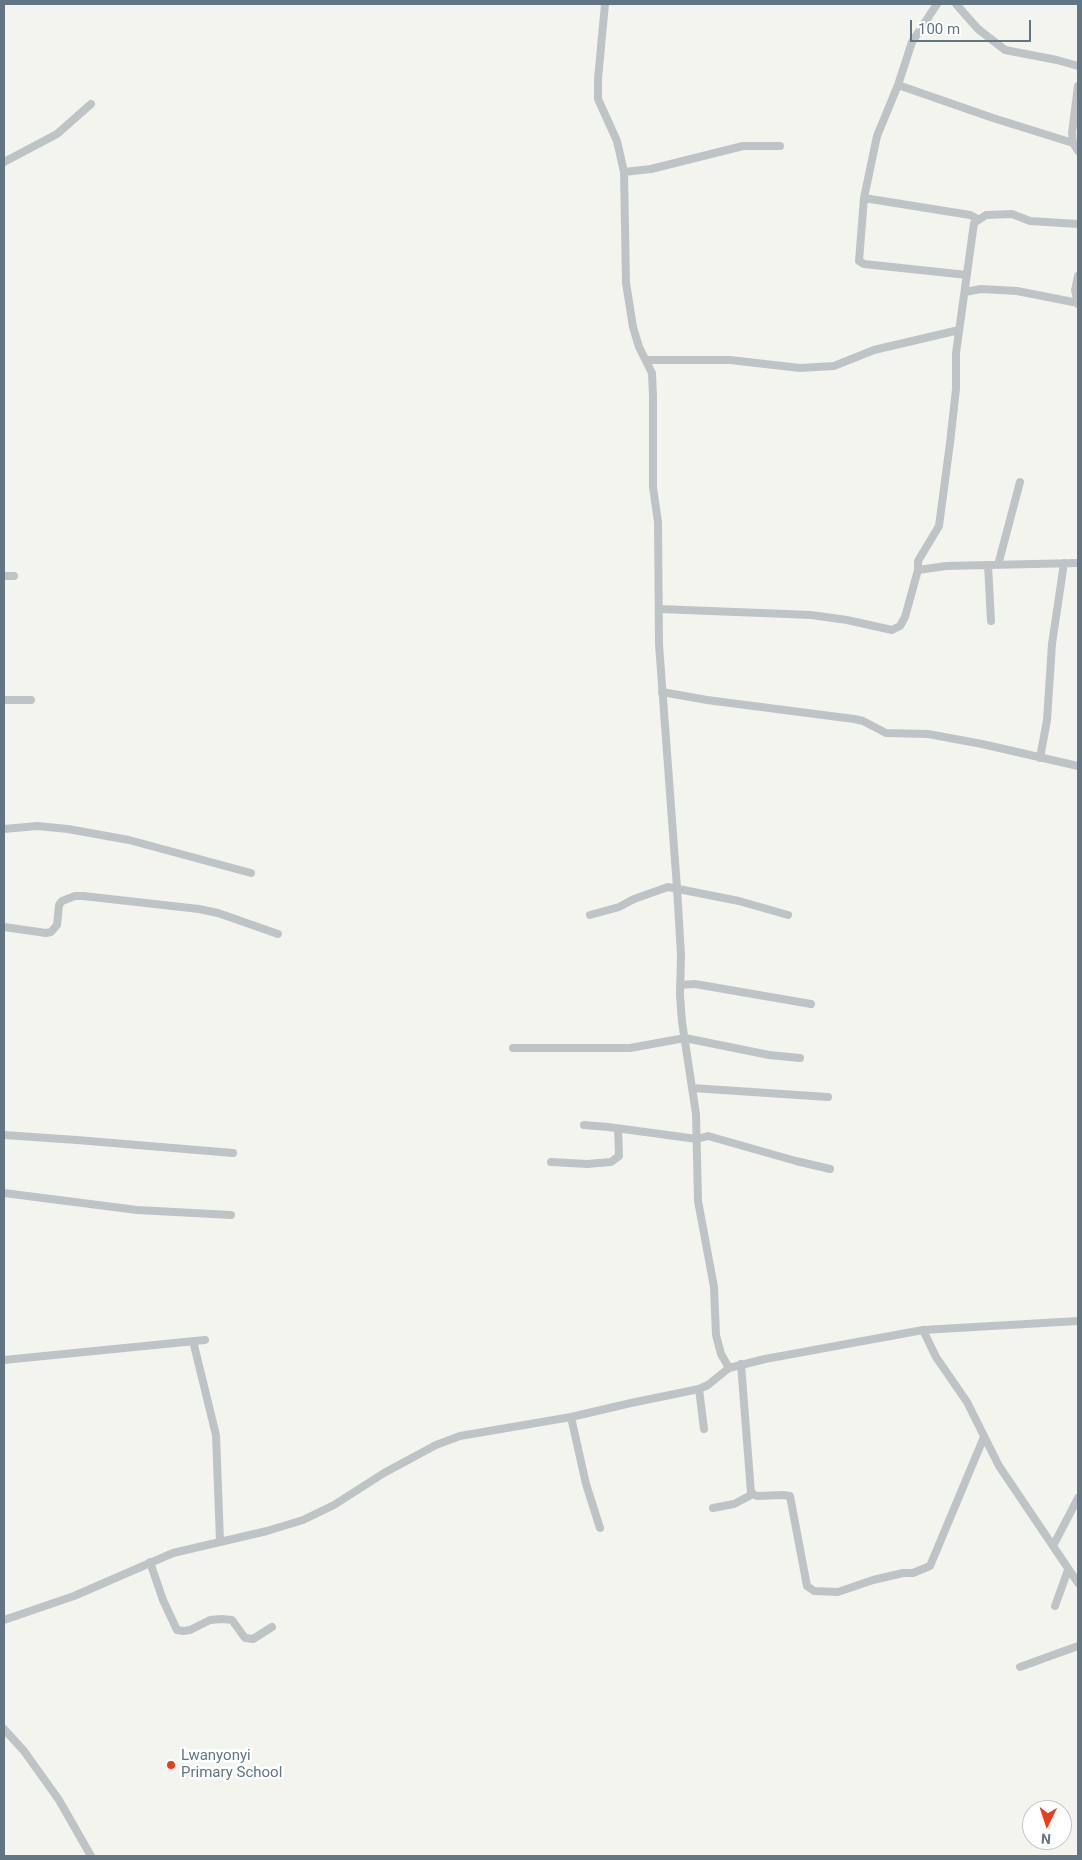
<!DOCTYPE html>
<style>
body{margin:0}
#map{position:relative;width:1082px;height:1860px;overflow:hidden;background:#f4f4ef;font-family:Roboto,sans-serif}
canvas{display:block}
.frame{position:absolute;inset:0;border:5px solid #617682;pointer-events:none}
.north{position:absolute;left:1022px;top:1800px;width:50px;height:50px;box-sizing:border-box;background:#fff;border:1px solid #c0c8cd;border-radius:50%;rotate:184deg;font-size:14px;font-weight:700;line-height:20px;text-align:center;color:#617682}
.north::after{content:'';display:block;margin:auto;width:18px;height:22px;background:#ec3d18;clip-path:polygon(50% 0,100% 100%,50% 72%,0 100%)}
.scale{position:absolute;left:910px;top:20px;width:121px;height:22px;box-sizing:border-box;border:2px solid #617682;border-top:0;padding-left:6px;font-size:15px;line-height:18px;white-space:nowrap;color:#617682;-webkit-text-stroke:4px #fff;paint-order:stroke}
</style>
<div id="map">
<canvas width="1082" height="1860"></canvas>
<div class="frame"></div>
<div class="north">N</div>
<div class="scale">100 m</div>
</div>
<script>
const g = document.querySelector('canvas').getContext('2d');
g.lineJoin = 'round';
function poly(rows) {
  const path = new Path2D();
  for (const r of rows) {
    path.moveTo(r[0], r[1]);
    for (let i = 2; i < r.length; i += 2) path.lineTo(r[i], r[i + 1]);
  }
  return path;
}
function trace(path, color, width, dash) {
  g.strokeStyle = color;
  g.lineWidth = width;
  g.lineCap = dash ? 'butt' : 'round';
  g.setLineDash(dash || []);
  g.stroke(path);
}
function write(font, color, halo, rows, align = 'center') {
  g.font = font + ' Roboto,sans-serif';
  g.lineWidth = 5;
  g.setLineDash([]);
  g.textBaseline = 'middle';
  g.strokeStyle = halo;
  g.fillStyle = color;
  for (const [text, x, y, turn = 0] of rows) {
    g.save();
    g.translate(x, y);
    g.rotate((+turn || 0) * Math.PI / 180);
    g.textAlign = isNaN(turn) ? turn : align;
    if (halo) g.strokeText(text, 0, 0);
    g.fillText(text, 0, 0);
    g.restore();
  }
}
trace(poly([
 [605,4,598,79,598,99,617,141,624,172,626,283,633,327,639,347,652,373,653,396,653,487,658,522,659,644,677,888,681,955,680,995,682,1022,696,1114,698,1201,714,1287,716,1335,721,1354,729,1368],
 [937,4,912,42,898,85,877,136,864,198,859,261,864,264,967,275],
 [956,4,978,29,1005,50,1057,60,1078,66],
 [898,85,993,118,1073,143],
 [1078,86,1072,133,1073,143,1078,151],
 [4,162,57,134,91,104],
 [624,172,651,169,743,146,780,146],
 [864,198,970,215,976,218,976,221],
 [1078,276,1075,290,1078,304],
 [965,292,981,289,1017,291,1078,303],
 [647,360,730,360,800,368,834,366,874,350,959,330],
 [988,565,991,621],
 [998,565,1020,482],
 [918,570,946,566,1078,563],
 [4,576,14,576],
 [660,609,811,615,847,620,892,630,900,626,905,617,918,570,918,561,939,526,950,443,956,389,956,353,974,223,986,215,1012,214,1030,221,1078,224],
 [662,692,707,700,854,719,863,721,886,733,928,734,982,744,1078,766],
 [4,700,31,700],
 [1040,758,1047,720,1052,644,1064,563],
 [4,829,37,826,68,829,129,840,251,873],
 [590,915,619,907,634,899,668,887,739,901,788,915],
 [4,927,46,933,51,932,57,925,59,905,62,901,75,896,83,896,199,909,218,913,278,934],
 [680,985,695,984,811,1004],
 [513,1048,630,1048,685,1038,769,1055,800,1058],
 [692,1088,828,1097],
 [584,1125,608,1127,697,1139,708,1136,796,1161,830,1169],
 [4,1135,77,1140,233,1153],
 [551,1162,587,1164,611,1162,619,1156,618,1129],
 [4,1193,137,1210,231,1215],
 [923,1330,936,1357,967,1402,999,1466,1078,1583],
 [193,1341,216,1435,220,1541],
 [4,1360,205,1340],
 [741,1364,751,1493,757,1496,783,1495,790,1496,807,1586,814,1591,838,1592,873,1580,903,1573,913,1573,930,1566,984,1437],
 [699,1389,704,1429],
 [571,1417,586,1484,600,1528],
 [713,1508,734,1504,753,1494],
 [1053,1546,1078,1498],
 [150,1562,163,1600,177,1630,183,1631,190,1630,210,1620,222,1619,232,1620,245,1638,253,1639,272,1627],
 [1055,1606,1068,1570],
 [4,1620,74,1596,173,1553,267,1531,303,1520,334,1505,384,1473,436,1445,460,1436,571,1417,631,1403,699,1389,708,1385,729,1368,765,1359,923,1330,1078,1321],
 [1020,1667,1078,1646],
 [4,1729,24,1751,59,1800,91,1856]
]), '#bec4c6', 8);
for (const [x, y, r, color] of [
 [171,1765,5,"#ec3d18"]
]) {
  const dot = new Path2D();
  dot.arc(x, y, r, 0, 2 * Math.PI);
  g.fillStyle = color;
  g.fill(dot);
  trace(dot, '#fff', 2);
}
write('15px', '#617682', '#fff', [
 ["Lwanyonyi",181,1756],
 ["Primary School",181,1773]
], 'left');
</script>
